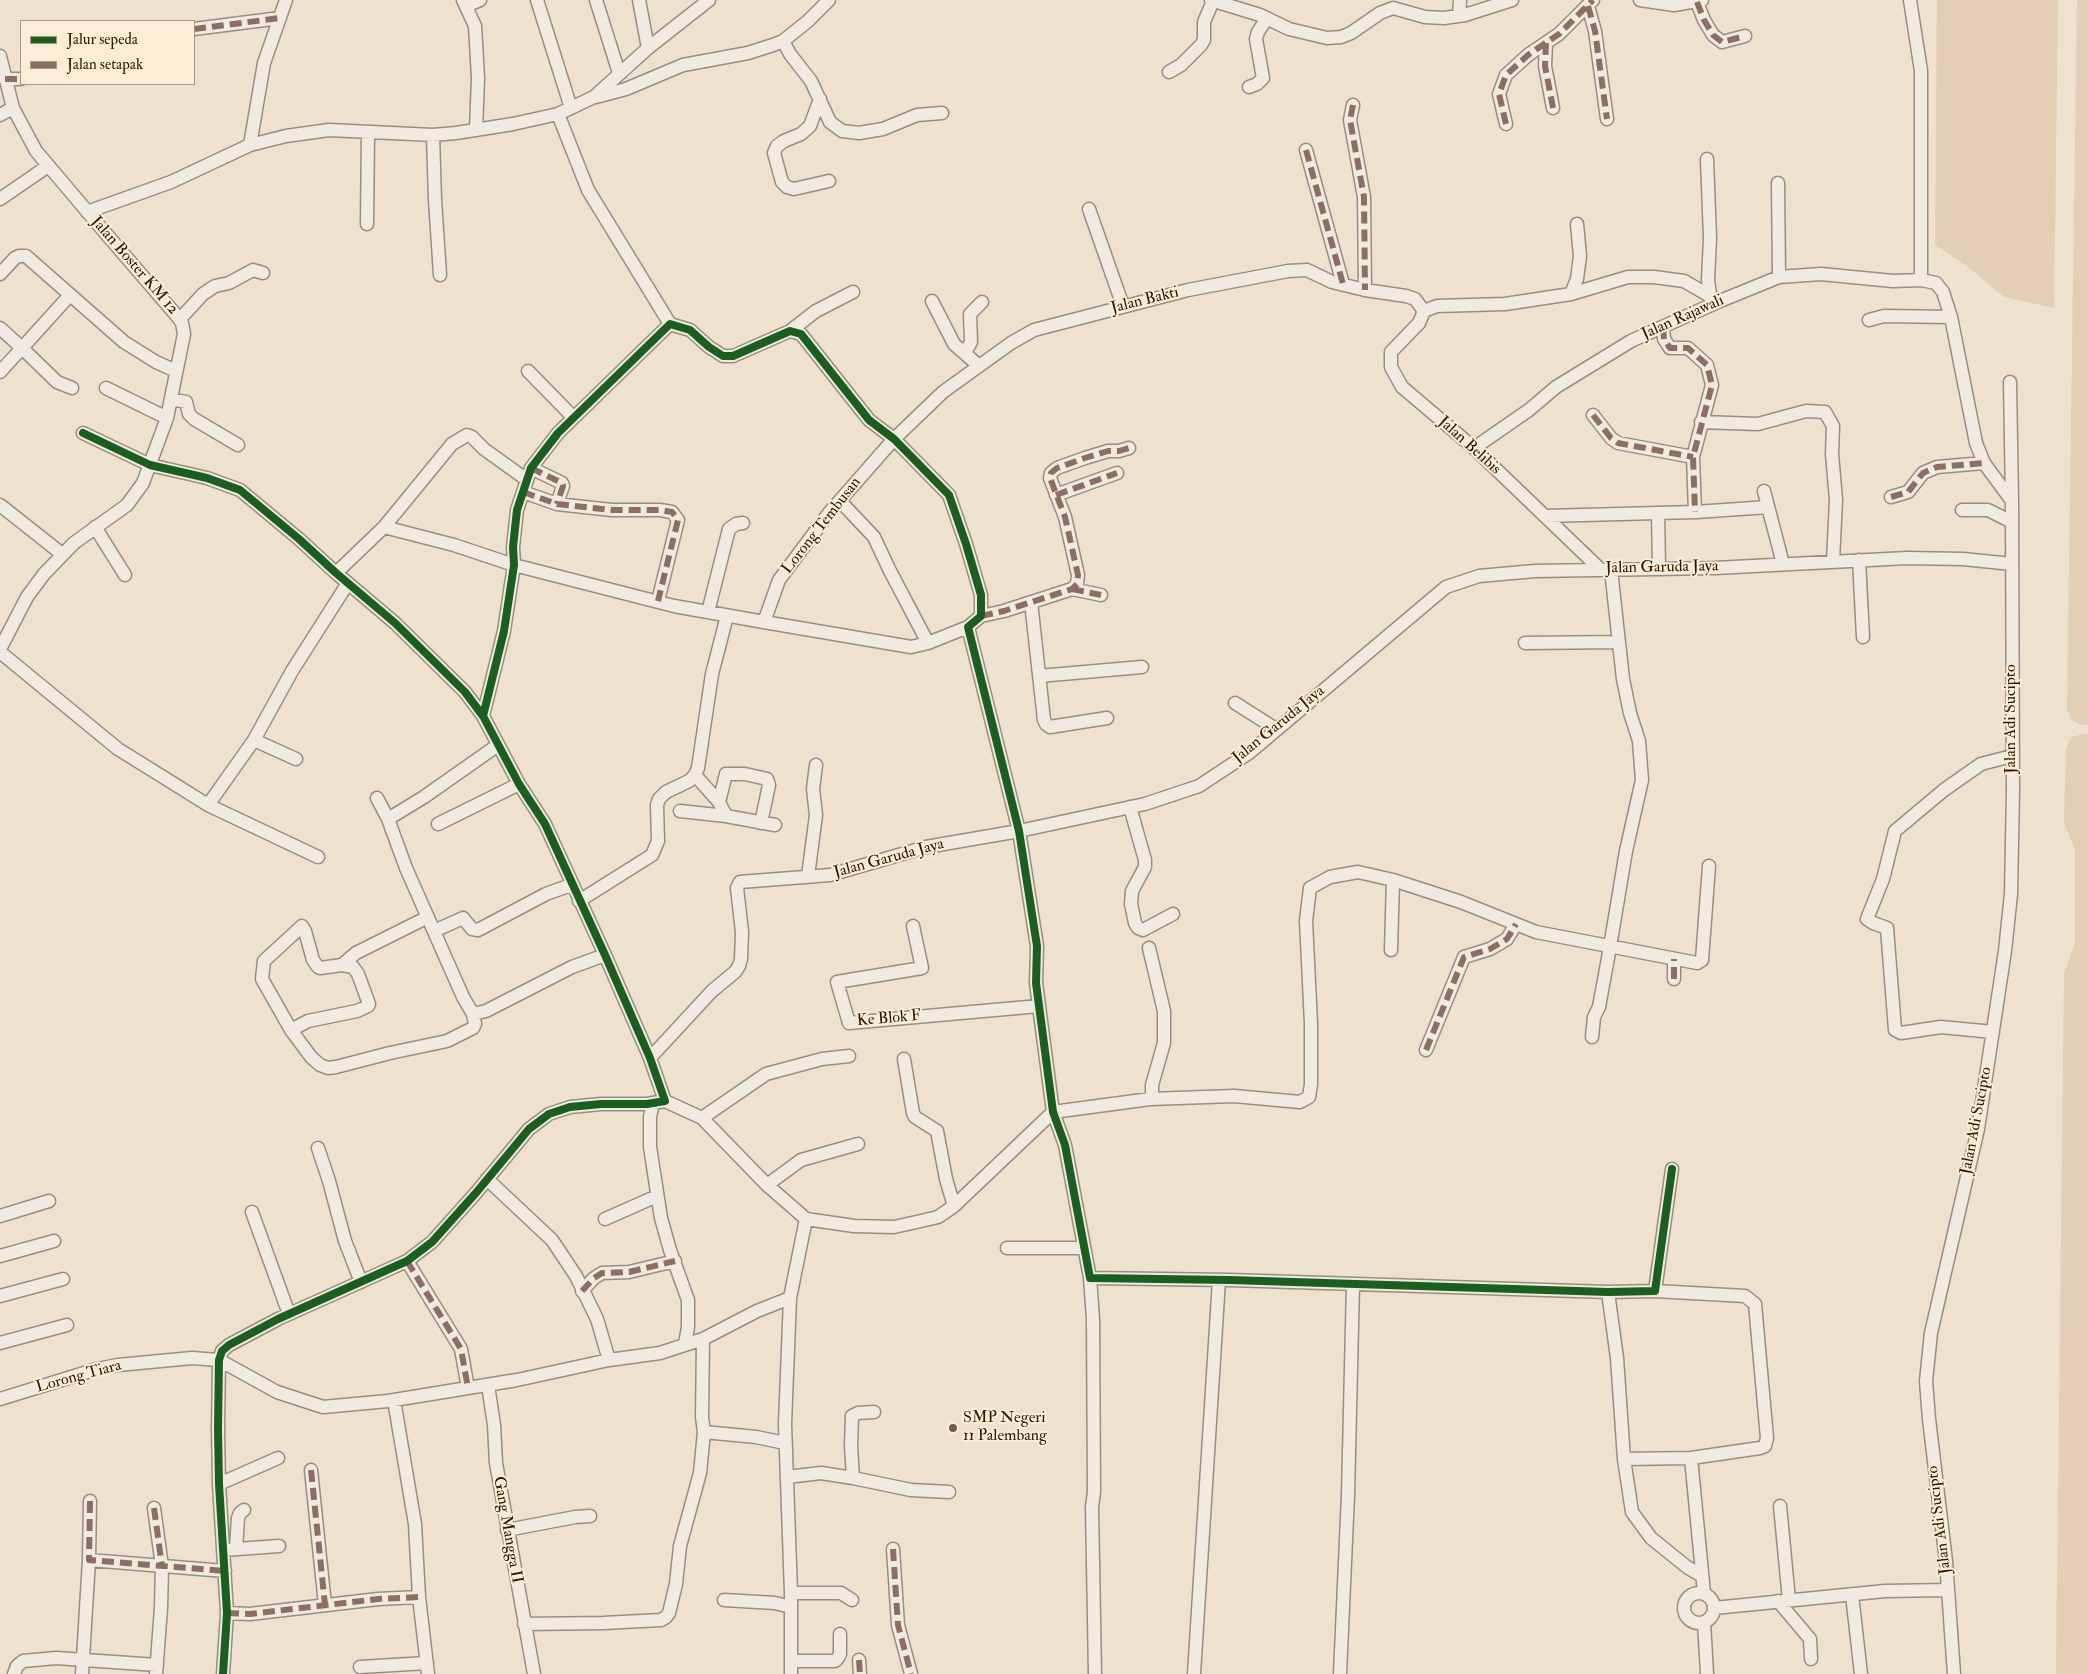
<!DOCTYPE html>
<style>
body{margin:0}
#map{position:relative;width:2088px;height:1674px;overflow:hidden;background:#eee1ce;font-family:"IM FELL Double Pica",serif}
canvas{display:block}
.legend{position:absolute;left:20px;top:20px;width:175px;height:65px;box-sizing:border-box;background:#fcedd7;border:1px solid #a99882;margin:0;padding:6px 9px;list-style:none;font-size:15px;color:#2c1802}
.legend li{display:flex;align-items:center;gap:10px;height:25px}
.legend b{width:25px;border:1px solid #a99882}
</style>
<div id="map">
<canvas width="2088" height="1674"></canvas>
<ul class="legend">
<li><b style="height:6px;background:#1b5e20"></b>Jalur sepeda</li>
<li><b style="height:6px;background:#8d6e63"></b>Jalan setapak</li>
</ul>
</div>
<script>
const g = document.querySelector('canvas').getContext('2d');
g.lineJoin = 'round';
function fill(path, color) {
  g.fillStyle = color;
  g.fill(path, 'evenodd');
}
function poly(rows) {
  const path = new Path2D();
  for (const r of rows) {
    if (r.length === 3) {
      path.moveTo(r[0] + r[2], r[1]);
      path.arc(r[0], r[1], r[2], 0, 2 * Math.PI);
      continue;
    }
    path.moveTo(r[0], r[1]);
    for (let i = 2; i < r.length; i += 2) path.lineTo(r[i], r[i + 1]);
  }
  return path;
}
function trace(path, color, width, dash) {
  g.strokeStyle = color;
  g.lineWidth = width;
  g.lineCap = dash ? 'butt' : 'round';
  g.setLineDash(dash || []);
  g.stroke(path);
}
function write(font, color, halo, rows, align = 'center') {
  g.font = font + ' "IM FELL Double Pica",serif';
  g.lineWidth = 4;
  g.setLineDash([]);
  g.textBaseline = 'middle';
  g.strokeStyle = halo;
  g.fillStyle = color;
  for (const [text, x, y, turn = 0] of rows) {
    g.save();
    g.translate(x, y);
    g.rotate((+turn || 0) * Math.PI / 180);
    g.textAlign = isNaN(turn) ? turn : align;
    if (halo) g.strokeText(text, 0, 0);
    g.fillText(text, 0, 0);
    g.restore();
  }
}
fill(poly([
 [1937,0,2058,0,2054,308,2004,297,1967,266,1935,245],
 [2077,0,2088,0,2088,725,2081,725,2072,720,2067,710],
 [2083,734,2088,734,2088,1674,2056,1674,2064,974,2075,943,2075,849,2064,823,2066,748,2072,737]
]), '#e2cfb5');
const minor = poly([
 [463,0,475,26,478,78,476,130],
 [537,0,571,108],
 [596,0,619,73],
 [639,0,648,48],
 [1211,0,1260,15,1289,29,1327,38,1341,37,1351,33,1380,13,1393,8,1425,17,1444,18,1465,15,1512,0],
 [1640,0,1674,5,1702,0],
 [1910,0,1921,71,1921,280,1936,283,1943,292,1951,317,1976,443,1984,463,2012,501,2013,791,2011,894,2005,951,1978,1129,1931,1333,1926,1381,1929,1419,1946,1561,1954,1674],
 [1697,2,1704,20,1713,35,1722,42,1745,36],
 [466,6,480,0],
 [1588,6,1595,31,1607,119],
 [1459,16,1460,0],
 [194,29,280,18],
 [783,41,790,54,811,81,830,122,842,131,859,133,883,129,917,115,942,113],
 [1546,43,1545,66,1553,108],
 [0,56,13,108,36,151,108,236,177,316,182,323,184,334,167,418,143,483,127,505,74,543,44,574,27,597,0,649],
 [1169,72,1181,65,1201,45,1204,40,1204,22,1213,1],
 [5,79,21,79],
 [1249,87,1257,84,1263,78,1256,39,1258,32,1267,18],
 [596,97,626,89,683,65,748,53,773,45,783,41,808,21,829,0],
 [820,99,810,126,801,134,784,141,777,146,774,153,782,182,787,187,794,189,829,181],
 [1353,105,1350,120,1364,197,1365,290],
 [558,114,588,190,670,324],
 [0,115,13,108],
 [1506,124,1499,94,1506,75,1528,55,1559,34,1593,0],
 [433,135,435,200,440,275],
 [250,145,264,63,286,0],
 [1306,150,1343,284],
 [1707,159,1710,238,1708,280,1711,301],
 [1778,183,1779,277],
 [0,199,48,166],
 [1089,209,1123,306],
 [87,212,171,182,250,145,286,136,329,130,433,135,456,133,513,124,558,114,594,97,648,48,709,0],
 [367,224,368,133],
 [0,274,15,258,19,256,26,256,124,342,156,362,176,371],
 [1571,294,1577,279,1580,256,1577,224],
 [70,295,22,348,57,382,72,388],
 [932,301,954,344,978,365],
 [1424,311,1419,323,1391,352,1391,367,1402,387,1474,448,1601,570],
 [1424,311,1437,306,1505,304,1571,294,1628,277,1654,277,1684,281,1710,296],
 [180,319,203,294,215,286,229,283,253,270,263,273],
 [1869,320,1884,316,1951,317],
 [1663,327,1664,339,1670,348,1688,348,1707,365,1712,385,1693,457,1695,512],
 [0,328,22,348,0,372],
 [790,331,816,311,853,292],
 [965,353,971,342,970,314,982,302],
 [528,371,573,417],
 [2010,382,2012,501],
 [106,388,167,418],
 [171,399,186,402,189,414,194,419,238,445],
 [1593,415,1611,438,1618,443,1693,457],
 [1701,422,1758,424,1806,411,1825,412,1833,426,1832,454,1836,500,1833,561],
 [83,433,150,465,207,478,240,490,299,539,336,573,395,623,465,692,483,716,519,784,545,824,605,955,650,1058,665,1101,647,1104,601,1104,570,1107,549,1114,529,1129,475,1194,432,1242,407,1261,278,1319,229,1345,222,1351,219,1360,218,1429,219,1484,227,1613,223,1674],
 [1474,448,1529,410,1556,387,1631,341,1720,301,1779,277,1821,274,1893,281,1921,280],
 [531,468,562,483,563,486,557,504],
 [1764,491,1783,564],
 [523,492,557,504,584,507,612,510,660,510,672,512,678,520,658,601],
 [1056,495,1117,473],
 [1891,497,1908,492,1923,473,1937,467,1984,463],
 [840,501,874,537,889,569,928,643],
 [0,505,62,554],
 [1962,510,1988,510,2012,522],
 [1658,513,1659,568],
 [1545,516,1696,512,1768,507],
 [95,527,125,575],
 [384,527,452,444,467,435,472,437,484,449,527,480],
 [1859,560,1863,637],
 [336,573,384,527,454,545,514,565,674,606,764,622,911,647,928,643,968,627],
 [1072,589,1101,595],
 [1031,602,1044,720,1046,724,1050,727,1107,718],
 [708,612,729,529,736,524,743,523],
 [981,616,1004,611,1072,589,1077,584,1078,575,1065,517,1050,478,1051,473,1057,468,1085,458,1108,451,1119,451,1129,448],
 [764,622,779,580,829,513,894,439,943,392,1011,343,1034,330,1188,290,1288,271,1307,270,1332,282,1365,290,1406,296,1415,299,1424,311],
 [1525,643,1619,642],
 [0,652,118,749,208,805,318,857],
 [1039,676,1142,667],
 [1235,703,1276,729],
 [483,716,504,631,514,565,513,547,517,510,531,468,558,433,670,324,690,330,709,347,723,356,733,356,790,331,801,334,869,420,894,439,949,495,966,544,981,595,981,616,968,627,1019,831,1037,946,1036,983,1053,1112,1065,1145,1090,1278,1230,1280,1608,1292,1655,1291,1672,1169],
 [254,740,296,759],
 [498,745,424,797,388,819,406,868,463,997,473,1014,486,1011,572,967,605,955],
 [695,775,719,802,726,816,775,825],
 [377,798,388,819],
 [719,802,726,774,745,774,767,779,769,785,761,823],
 [208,805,254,740,292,671,348,583],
 [1130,807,1145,860,1145,867,1132,891,1131,904,1135,923,1138,928,1143,930,1173,914],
 [680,811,726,816],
 [438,824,519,784],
 [808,876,816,815,813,789,816,765],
 [579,901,652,855,658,841,657,805,659,799,666,792,689,781,695,775,698,768,712,674,727,616],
 [913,926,922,968,837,982,849,1023,1039,1006],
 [434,931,463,918,472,929,478,930,546,894,571,885],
 [1149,948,1164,1011,1164,1043,1152,1085,1152,1099],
 [1391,950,1393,880],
 [342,965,356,953,428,917],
 [1674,979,1674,959],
 [291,1030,308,1021,357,1011,368,1006,369,1004,358,974,353,967,342,965,320,968,318,967,313,960,305,931,302,926,264,961,262,979,291,1030,311,1057,320,1065,328,1068,336,1067,390,1053,447,1041,473,1028,475,1024,473,1014],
 [1993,1032,1941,1027,1901,1033,1895,1030,1887,928,1873,923,1867,919,1883,879,1895,831,1944,790,1981,764,2012,756],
 [1592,1037,1594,1017,1599,1007,1610,947,1626,851,1642,780,1639,741,1630,713,1623,679,1611,570],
 [1426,1050,1464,957,1490,949,1507,939,1516,924],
 [650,1058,712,991,735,972,739,966,741,959,742,932,737,888,740,882,830,875,926,847,1019,831,1145,804,1199,786,1249,753,1446,587,1479,576,1535,571,1715,568,1907,558,1963,559,2012,564],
 [904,1059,913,1113,915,1117,937,1131,946,1179,954,1206],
 [665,1101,702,1118,767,1185,806,1219,854,1226,894,1227,921,1221,938,1217,954,1206,1053,1112,1150,1099,1234,1096,1300,1102,1309,1097,1311,1084,1311,1024,1306,921,1310,888,1330,877,1358,872,1393,880,1461,902,1536,932,1697,963,1702,960,1709,866],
 [653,1103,650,1117,650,1147,661,1218,670,1250,688,1300,688,1327,685,1344],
 [702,1118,766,1074,822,1059,849,1056],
 [318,1148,329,1181,345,1241,361,1282],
 [487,1179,552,1240,576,1276,597,1319,609,1360],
 [767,1185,801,1160,858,1144],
 [252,1212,289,1314],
 [0,1216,49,1201],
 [605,1219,657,1196],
 [1007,1248,1084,1248],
 [0,1256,54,1241],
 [407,1261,461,1349,468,1388],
 [1090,1278,1093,1319,1094,1492,1092,1507,1095,1674],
 [582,1291,594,1278,602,1273,629,1272,675,1261],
 [1655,1291,1745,1296,1755,1304,1767,1438,1765,1446,1760,1448,1691,1458,1704,1593],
 [1608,1292,1617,1358,1624,1459,1632,1512,1651,1538,1687,1567,1702,1576],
 [0,1296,63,1279],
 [703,1339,702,1417,704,1432,756,1437,785,1443],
 [0,1343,67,1325],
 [488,1385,494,1425,496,1463,534,1674],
 [0,1399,97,1369,118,1365,192,1358,219,1360,277,1392,323,1407,388,1401,517,1380,609,1360,660,1353,703,1339,757,1311,790,1298],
 [394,1400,415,1524,419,1597,428,1674],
 [1624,1459,1691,1458],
 [311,1470,325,1605],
 [787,1477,821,1473,853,1478,911,1490,949,1492],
 [853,1478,851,1446,852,1416,858,1413,874,1412],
 [219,1484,278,1458],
 [1780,1506,1789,1600],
 [154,1508,162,1566,161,1608,156,1674],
 [507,1530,575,1517,590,1516],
 [236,1549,238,1518,240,1513,244,1510],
 [893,1549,898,1625,911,1674],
 [224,1550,279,1546],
 [89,1560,225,1571],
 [791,1593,841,1593,852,1600],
 [1699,1608,15],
 [1852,1595,1861,1674],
 [724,1600,775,1603,791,1607],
 [1778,1601,1810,1639,1811,1659],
 [1714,1608,1885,1591,1948,1590],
 [227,1613,250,1614,378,1599,419,1597],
 [1704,1622,1707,1674],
 [524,1624,603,1623,661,1620,666,1617,669,1613,676,1584,680,1546,700,1473,704,1432],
 [859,1660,860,1674],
 [791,1661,835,1661,838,1658,840,1654,840,1634],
 [360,1667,427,1663],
 [14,1674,17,1666,23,1661,56,1658,157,1665],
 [82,1674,89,1560,90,1501],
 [791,1674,791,1593,785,1424,790,1298,806,1219],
 [1194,1674,1219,1280],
 [1340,1674,1348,1495,1353,1284]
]);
trace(minor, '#988e80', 15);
trace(minor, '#f0eae0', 12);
trace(poly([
 [1697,2,1704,20,1713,35,1722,42,1745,36],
 [1588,6,1595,31,1607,119],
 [194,29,280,18],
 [1546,43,1545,66,1553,108],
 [5,79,21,79],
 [1353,105,1350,120,1364,197,1365,290],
 [1506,124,1499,94,1506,75,1528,55,1559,34,1593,0],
 [1306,150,1343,284],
 [1663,327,1664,339,1670,348,1688,348,1707,365,1712,385,1693,457,1695,512],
 [1593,415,1611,438,1618,443,1693,457],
 [531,468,562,483,563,486,557,504],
 [523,492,557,504,584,507,612,510,660,510,672,512,678,520,658,601],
 [1056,495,1117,473],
 [1891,497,1908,492,1923,473,1937,467,1984,463],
 [1072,589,1101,595],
 [981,616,1004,611,1072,589,1077,584,1078,575,1065,517,1050,478,1051,473,1057,468,1085,458,1108,451,1119,451,1129,448],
 [1674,979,1674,959],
 [1426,1050,1464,957,1490,949,1507,939,1516,924],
 [407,1261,461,1349,468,1388],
 [582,1291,594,1278,602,1273,629,1272,675,1261],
 [311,1470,325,1605],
 [90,1501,89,1560,225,1571],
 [154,1508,162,1566],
 [893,1549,898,1625,911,1674],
 [227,1613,250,1614,378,1599,419,1597],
 [859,1660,860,1674]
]), '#8d6e63', 6, [12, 6]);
trace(poly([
 [83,433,150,465,207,478,240,490,299,539,336,573,395,623,465,692,483,716,519,784,545,824,605,955,650,1058,665,1101,647,1104,601,1104,570,1107,549,1114,529,1129,475,1194,432,1242,407,1261,278,1319,229,1345,222,1351,219,1360,218,1429,219,1484,227,1613,223,1674],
 [483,716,504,631,514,565,513,547,517,510,531,468,558,433,670,324,690,330,709,347,723,356,733,356,790,331,801,334,869,420,894,439,949,495,966,544,981,595,981,616,968,627,1019,831,1037,946,1036,983,1053,1112,1065,1145,1090,1278,1230,1280,1608,1292,1655,1291,1672,1169]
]), '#1b5e20', 8);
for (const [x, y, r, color] of [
 [953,1428,5,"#705e49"]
]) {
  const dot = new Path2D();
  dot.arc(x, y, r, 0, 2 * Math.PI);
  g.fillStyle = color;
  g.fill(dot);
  trace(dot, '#fcedd7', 2);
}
write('16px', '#2c1802', '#fcedd7', [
 ["Jalan Boster KM 12",134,266,49],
 ["Jalan Bakti",1145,301,-14],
 ["Jalan Rajawali",1683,318,-24],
 ["Jalan Belibis",1469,446,42],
 ["Lorong Tembusan",822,526,-52],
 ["Jalan Garuda Jaya",1662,568,-1],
 ["Jalan Adi Sucipto",2012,719,-90],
 ["Jalan Garuda Jaya",1279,725,-39],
 ["Jalan Garuda Jaya",889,859,-15],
 ["Ke Blok F",889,1019,-5],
 ["Jalan Adi Sucipto",1977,1121,-79],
 ["Lorong Tiara",79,1377,-15],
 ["Jalan Adi Sucipto",1940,1520,-97],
 ["Gang Mangga II",507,1530,80]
]);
write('16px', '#2c1802', '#fcedd7', [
 ["SMP Negeri",963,1419],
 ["11 Palembang",963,1437]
], 'left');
</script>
